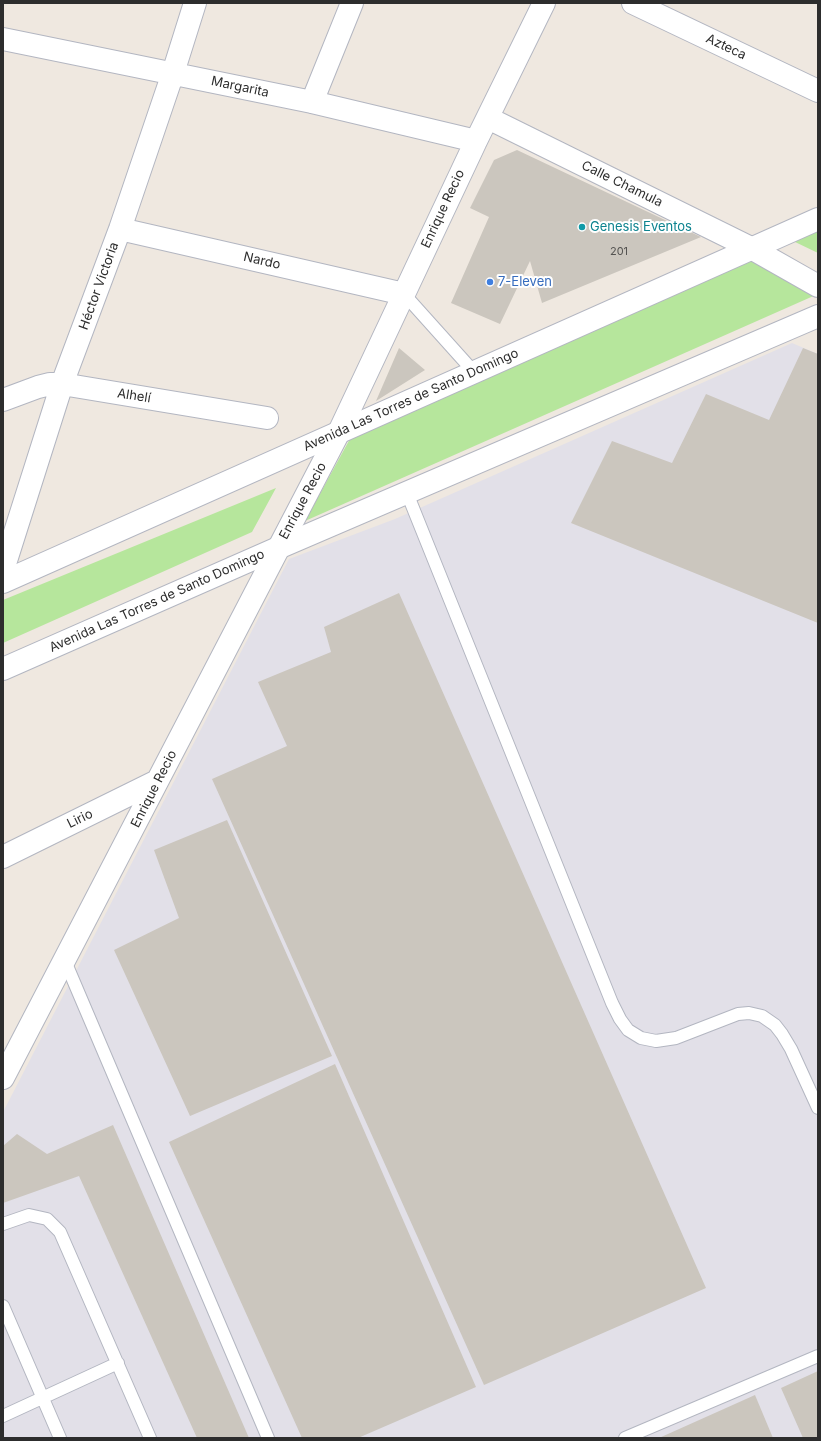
<!DOCTYPE html>
<meta charset="utf-8">
<style>
body{margin:0}
#map{position:relative;width:821px;height:1441px;overflow:hidden;background:#efe8e0;font-family:Inter,sans-serif}
canvas{display:block}
.frame{position:absolute;inset:0;border:4px solid #2d2d2d;pointer-events:none}
</style>
<div id="map">
<canvas width="821" height="1441"></canvas>
<div class="frame"></div>
</div>
<script>
const g = document.querySelector('canvas').getContext('2d');
g.lineJoin = 'round';
function fill(path, color) {
  g.fillStyle = color;
  g.fill(path, 'evenodd');
}
function poly(rows) {
  const path = new Path2D();
  for (const r of rows) {
    path.moveTo(r[0], r[1]);
    for (let i = 2; i < r.length; i += 2) path.lineTo(r[i], r[i + 1]);
  }
  return path;
}
function trace(path, color, width, dash) {
  g.strokeStyle = color;
  g.lineWidth = width;
  g.lineCap = dash ? 'butt' : 'round';
  g.setLineDash(dash || []);
  g.stroke(path);
}
function write(font, color, halo, rows, align = 'center') {
  g.font = font + ' Inter,sans-serif';
  g.lineWidth = 4;
  g.setLineDash([]);
  g.textBaseline = 'middle';
  g.strokeStyle = halo;
  g.fillStyle = color;
  for (const [text, x, y, turn = 0] of rows) {
    g.save();
    g.translate(x, y);
    g.rotate((+turn || 0) * Math.PI / 180);
    g.textAlign = isNaN(turn) ? turn : align;
    if (halo) g.strokeText(text, 0, 0);
    g.fillText(text, 0, 0);
    g.restore();
  }
}
fill(poly([
 [792,343,818,354,818,1438,3,1438,3,1112,289,559,395,519]
]), '#e2e0e8');
fill(poly([
 [818,231,818,253,793,241],
 [755,255,818,294,305,521,351,437],
 [276,488,252,532,3,643,3,600]
]), '#b6e69c');
fill(poly([
 [517,150,701,237,542,303,530,261,500,324,451,303,489,217,470,208,494,160],
 [399,348,425,370,376,401],
 [803,348,818,354,818,623,571,523,612,441,672,463,706,394,769,420],
 [399,593,706,1288,484,1385,212,779,287,746,258,682,331,652,324,627],
 [227,820,332,1056,190,1116,114,950,179,918,154,850],
 [335,1064,476,1387,358,1438,302,1438,169,1142],
 [113,1125,249,1438,197,1438,79,1176,3,1203,3,1146,17,1134,47,1154],
 [818,1371,818,1438,803,1438,781,1388],
 [755,1395,773,1438,659,1438]
]), '#cbc6be');
const lane = poly([
 [404,294,474,372],
 [407,493,612,1003,620,1019,628,1030,641,1038,656,1041,676,1038,738,1014,749,1013,762,1016,775,1025,782,1034,791,1049,818,1108],
 [65,961,268,1438],
 [3,1224,29,1215,47,1219,60,1232,150,1438],
 [3,1306,60,1438],
 [3,1416,118,1363],
 [625,1438,818,1356]
]);
const street = poly([
 [633,3,818,91],
 [3,39,312,102,476,141],
 [312,102,352,3],
 [488,118,751,248,818,286],
 [120,229,404,294],
 [3,400,38,387,50,384,62,384,267,418],
 [3,570,62,384,120,229,173,73,195,3],
 [3,857,157,781],
 [3,1078,339,432,476,141,544,3]
]);
const secondary = poly([
 [3,582,818,219],
 [3,669,278,548,818,316]
]);
trace(lane, '#b3b6c1', 14);
trace(street, '#b3b6c1', 24);
trace(secondary, '#b3b6c1', 24);
trace(lane, '#fff', 12);
trace(street, '#fff', 22);
trace(secondary, '#fff', 22);
for (const [x, y, r, color] of [
 [582,227,4,"#0f9aa8"],
 [490,282,4,"#3f7fe0"]
]) {
  const dot = new Path2D();
  dot.arc(x, y, r, 0, 2 * Math.PI);
  g.fillStyle = color;
  g.fill(dot);
  trace(dot, '#fff', 1.5);
}
write('11px', '#545351', null, [
 ["201",619,252]
]);
write('13px', '#2d2d2d', '#fff', [
 ["Azteca",726,47,25],
 ["Margarita",240,87,12],
 ["Calle Chamula",622,184,26],
 ["Enrique Recio",443,209,-65],
 ["Nardo",262,261,13],
 ["Héctor Victoria",99,286,-70],
 ["Alhelí",134,396,9],
 ["Avenida Las Torres de Santo Domingo",411,400,-24],
 ["Enrique Recio",303,501,-62],
 ["Avenida Las Torres de Santo Domingo",157,601,-24],
 ["Enrique Recio",154,789,-63],
 ["Lirio",80,819,-26]
]);
write('13px', '#0d838f', '#fff', [
 ["Genesis Eventos",590,227]
], 'left');
write('13px', '#366cbe', '#fff', [
 ["7-Eleven",498,282]
], 'left');
</script>
